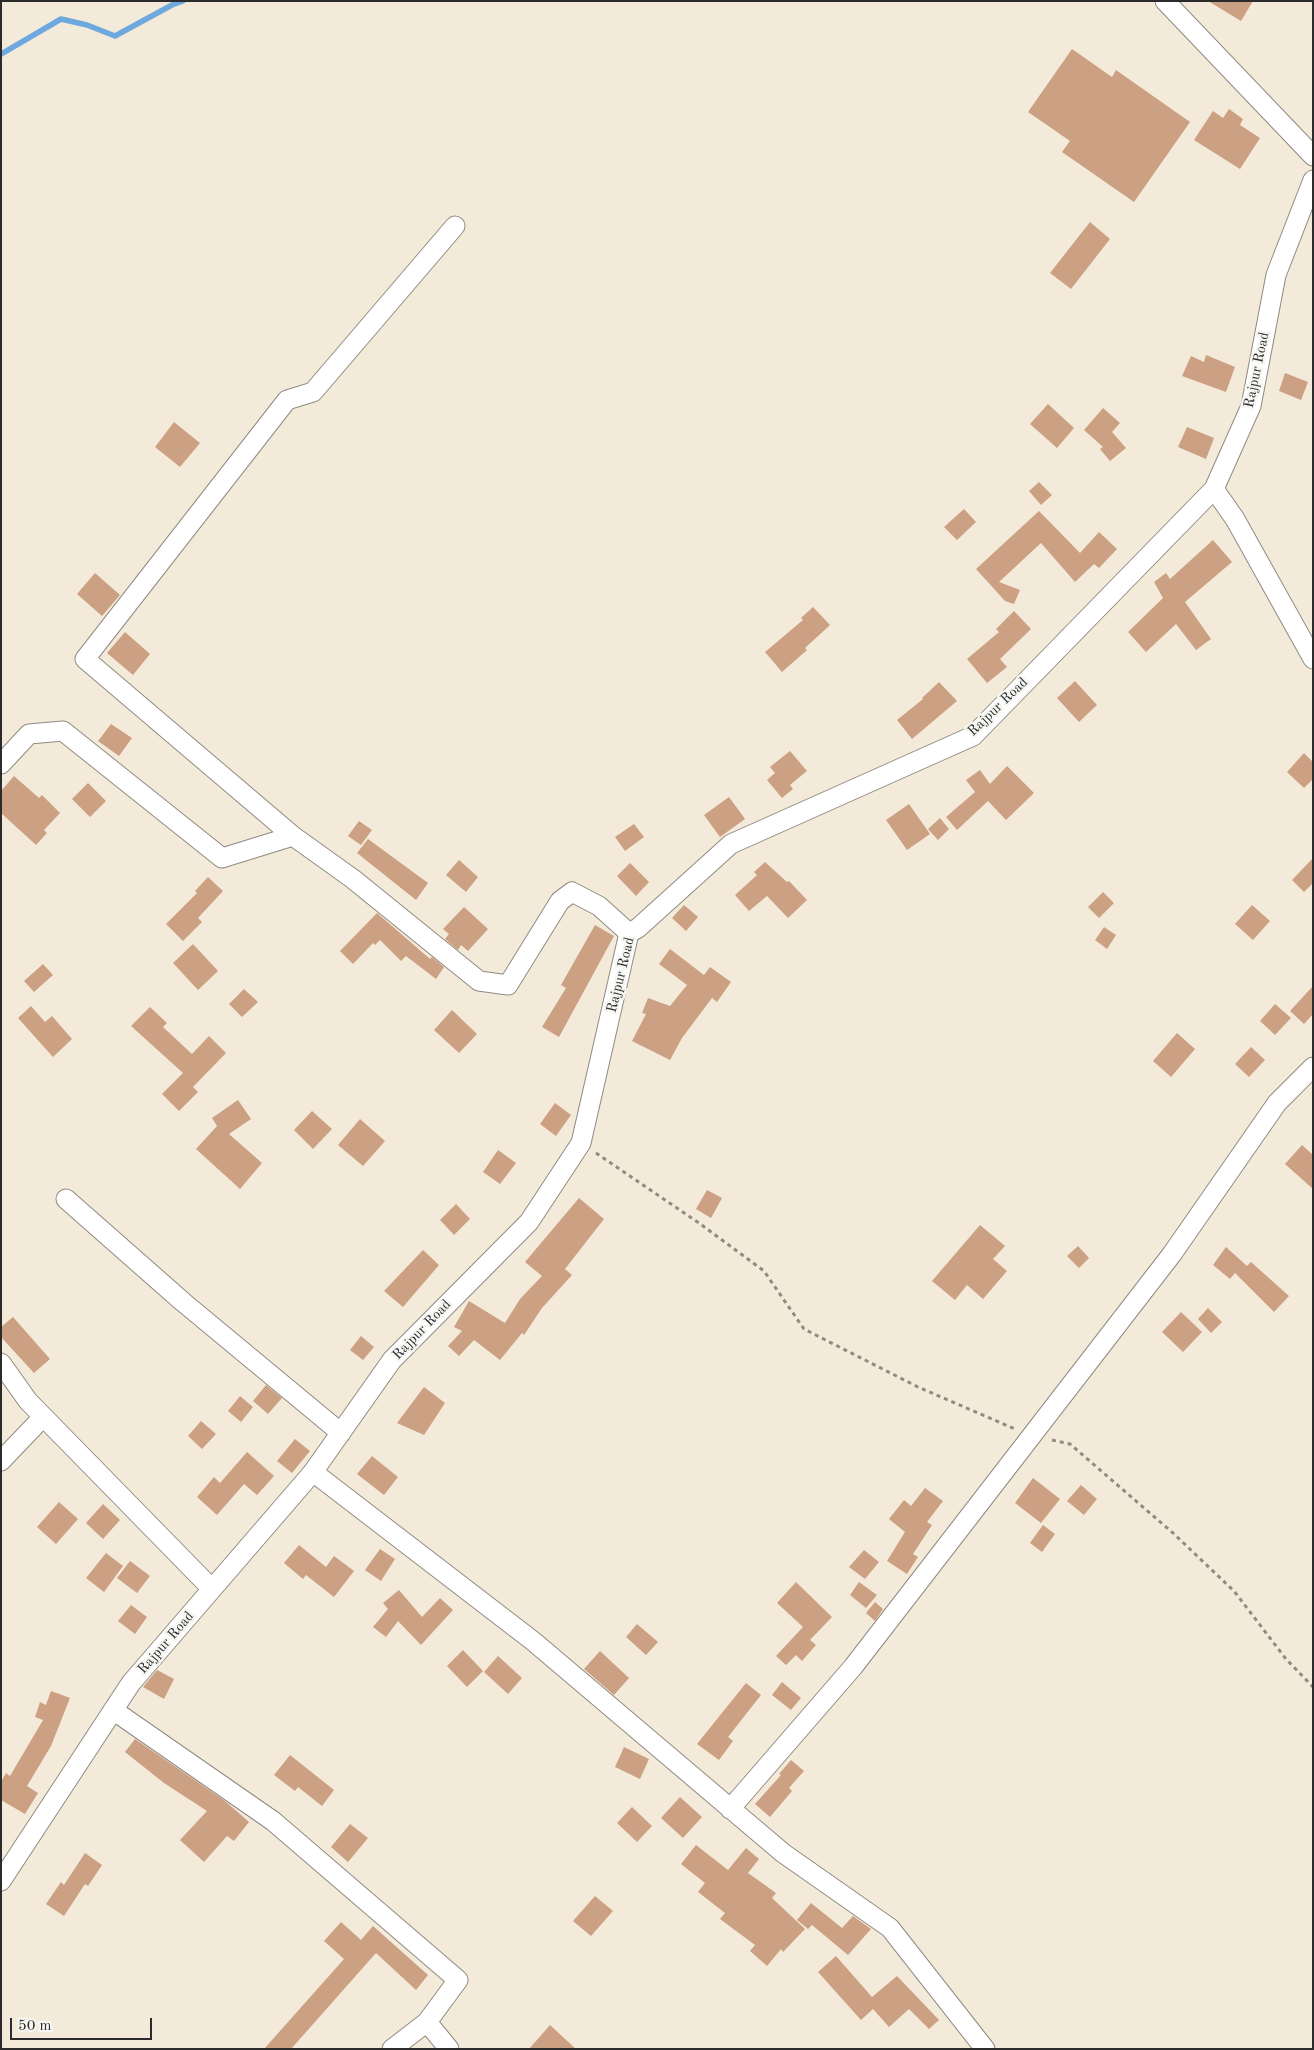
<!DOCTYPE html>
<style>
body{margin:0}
#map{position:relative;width:1314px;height:2050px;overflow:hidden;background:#f4ead9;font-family:"Old Standard TT",serif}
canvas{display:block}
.frame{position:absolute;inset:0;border:2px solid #2b2b2b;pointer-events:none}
.scale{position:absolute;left:10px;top:2018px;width:142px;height:22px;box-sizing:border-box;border:2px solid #2b2b2b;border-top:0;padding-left:6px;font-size:15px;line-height:18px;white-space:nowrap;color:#2b2b2b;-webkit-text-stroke:4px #f6f6f2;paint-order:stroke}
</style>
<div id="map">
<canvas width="1314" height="2050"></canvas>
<div class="frame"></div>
<div class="scale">50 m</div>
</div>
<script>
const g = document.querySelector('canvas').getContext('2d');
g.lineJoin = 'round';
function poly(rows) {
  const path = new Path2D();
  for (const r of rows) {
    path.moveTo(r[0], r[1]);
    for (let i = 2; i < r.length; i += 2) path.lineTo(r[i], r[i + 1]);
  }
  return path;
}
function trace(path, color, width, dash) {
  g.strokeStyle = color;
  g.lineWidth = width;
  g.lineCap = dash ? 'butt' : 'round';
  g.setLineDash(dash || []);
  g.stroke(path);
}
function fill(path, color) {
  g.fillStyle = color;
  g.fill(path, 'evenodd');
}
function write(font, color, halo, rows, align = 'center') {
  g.font = font + ' "Old Standard TT",serif';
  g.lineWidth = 5;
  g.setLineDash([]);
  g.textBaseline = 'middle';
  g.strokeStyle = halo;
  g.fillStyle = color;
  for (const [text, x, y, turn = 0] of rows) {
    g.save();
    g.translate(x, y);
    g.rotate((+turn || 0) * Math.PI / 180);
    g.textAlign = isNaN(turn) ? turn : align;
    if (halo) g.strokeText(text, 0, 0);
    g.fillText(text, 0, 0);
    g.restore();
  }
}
trace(poly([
 [1,54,61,19,87,25,115,36,172,5,183,1]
]), '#6da8de', 5.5);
fill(poly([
 [1208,1,1253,1,1241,21],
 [1072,49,1112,77,1116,70,1190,122,1134,202,1062,152,1070,141,1028,112],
 [1229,109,1243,119,1240,125,1260,138,1240,169,1194,140,1213,111,1223,118],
 [1090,222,1110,239,1071,289,1050,273],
 [1206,355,1235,367,1226,392,1182,376,1191,356,1204,362],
 [1285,373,1308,382,1301,400,1279,391],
 [1048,404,1074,428,1057,448,1030,424],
 [1103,408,1120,423,1112,432,1126,448,1110,461,1100,449,1103,447,1084,430],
 [174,422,200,443,180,467,155,447],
 [1187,427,1214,438,1206,459,1178,447],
 [1039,482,1052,495,1041,505,1029,491],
 [964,509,976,522,957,540,944,527],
 [1039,511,1080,553,1099,532,1117,549,1099,568,1094,564,1075,582,1041,543,999,582,1020,590,1014,604,1005,601,976,569],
 [1213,540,1232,562,1185,602,1211,639,1196,650,1176,624,1146,652,1128,632,1163,598,1154,582,1166,573,1170,579],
 [95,573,120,595,102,616,77,594],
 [813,607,830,625,805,648,807,650,782,672,765,652,803,620,801,618],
 [1014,611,1031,629,1000,659,1007,667,987,683,967,659,999,632,996,629],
 [125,632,150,654,133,675,107,653],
 [1075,681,1097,705,1079,722,1057,698],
 [939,682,957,701,912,739,897,720,923,699,922,698],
 [111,724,132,738,119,756,98,741],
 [790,751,807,771,790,785,793,789,782,798,767,780,775,773,770,767],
 [1304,753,1313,762,1313,779,1304,788,1287,772],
 [1007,766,1034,793,1006,820,988,801,957,830,946,817,975,792,966,780,980,770,990,784],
 [14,776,39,798,42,795,60,813,44,830,47,833,36,845,1,813,1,791],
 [88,783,106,801,90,817,72,799],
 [729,797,745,819,720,837,704,815],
 [909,804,930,834,907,850,886,820],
 [940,818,949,829,938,840,928,829],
 [359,821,372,830,361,845,348,836],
 [634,824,644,837,625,851,615,837],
 [368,839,428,883,416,900,357,853],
 [1313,858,1313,883,1304,892,1292,880],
 [459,860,478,877,466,892,446,875],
 [765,862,787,882,789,881,807,900,788,918,767,896,749,911,735,895,757,875,754,872],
 [630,863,649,882,636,896,617,876],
 [208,877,223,891,198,918,202,922,183,941,166,924,197,893,195,891],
 [1103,892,1114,903,1099,918,1088,907],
 [684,905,698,917,686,931,672,918],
 [1252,905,1270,921,1253,940,1235,924],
 [464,907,488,929,468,951,461,945,458,950,445,939,449,934,443,929],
 [377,913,430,959,432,957,444,967,436,979,406,956,401,961,380,940,375,945,373,943,353,964,340,951],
 [595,925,614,936,559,1037,542,1027,566,988,561,985],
 [1104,927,1116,935,1107,949,1095,940],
 [193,944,218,971,198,990,173,963],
 [670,949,704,975,710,967,731,982,717,1002,712,998,682,1038,670,1060,632,1041,646,1014,642,1013,648,998,670,1006,687,985,659,964],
 [43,964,53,975,34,992,24,981],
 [1313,986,1313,1014,1304,1024,1290,1011],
 [244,989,258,1002,242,1017,229,1004],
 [1275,1004,1291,1018,1275,1035,1260,1021],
 [31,1006,45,1022,52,1016,72,1039,53,1057,18,1018],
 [150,1007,167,1023,163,1027,192,1054,209,1036,226,1053,193,1087,198,1092,179,1111,162,1094,183,1073,131,1026],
 [452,1010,477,1034,459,1053,434,1030],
 [1177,1033,1195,1049,1171,1077,1153,1061],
 [1251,1047,1265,1060,1249,1077,1235,1064],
 [238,1100,251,1119,229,1134,262,1163,240,1189,196,1149,217,1126,212,1118],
 [555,1103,571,1115,556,1136,540,1124],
 [312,1111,332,1129,313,1149,294,1130],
 [360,1119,385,1141,363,1166,338,1145],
 [1302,1145,1313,1155,1313,1189,1285,1164],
 [498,1150,516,1163,500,1184,483,1172],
 [707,1190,722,1198,711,1218,696,1209],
 [579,1198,604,1219,565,1269,572,1275,542,1308,524,1335,522,1333,500,1360,474,1340,459,1356,448,1346,462,1331,454,1327,469,1301,505,1323,520,1299,542,1276,525,1262],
 [456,1204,470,1219,454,1235,440,1220],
 [980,1225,1005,1246,993,1259,1007,1271,983,1299,967,1285,955,1300,932,1281],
 [1078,1246,1089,1258,1079,1268,1067,1256],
 [1226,1247,1247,1266,1251,1262,1289,1296,1274,1312,1235,1273,1230,1279,1213,1265],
 [423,1250,439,1265,403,1307,384,1291],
 [1208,1308,1222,1322,1211,1333,1198,1319],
 [1181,1312,1202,1332,1183,1352,1162,1332],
 [13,1317,50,1359,34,1373,1,1337,1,1327],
 [361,1336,374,1347,363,1360,350,1350],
 [266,1385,282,1398,268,1414,253,1401],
 [424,1387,445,1403,424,1435,397,1423],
 [240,1396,253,1407,241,1422,228,1411],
 [201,1421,216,1434,202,1449,188,1436],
 [295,1439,310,1451,292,1473,277,1461],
 [247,1452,274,1476,257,1495,244,1484,217,1515,197,1497,214,1477,220,1483],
 [372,1456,398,1477,384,1495,357,1474],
 [1033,1478,1060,1499,1041,1523,1015,1503],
 [1081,1485,1097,1499,1084,1515,1067,1501],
 [925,1488,943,1501,927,1522,932,1525,913,1554,918,1557,907,1574,887,1561,905,1532,889,1519,904,1500,911,1506],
 [59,1502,78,1519,56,1544,37,1527],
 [103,1504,120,1520,103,1539,86,1523],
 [1043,1525,1055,1534,1042,1552,1030,1543],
 [299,1545,326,1567,334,1556,354,1571,334,1597,306,1575,303,1579,284,1563],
 [380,1549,395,1559,381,1581,365,1570],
 [864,1550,879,1562,865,1579,849,1567],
 [106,1553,123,1566,104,1592,86,1578],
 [130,1561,150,1576,137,1593,117,1578],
 [796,1582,832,1617,810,1640,816,1645,802,1661,796,1655,786,1665,776,1656,803,1627,777,1603],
 [859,1582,877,1595,866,1608,850,1595],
 [399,1590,422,1617,440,1598,453,1610,421,1645,398,1621,386,1637,373,1627,388,1609,383,1603],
 [875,1602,883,1609,875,1621,866,1613],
 [131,1605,147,1617,135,1634,118,1621],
 [637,1624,658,1642,646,1655,626,1637],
 [463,1650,483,1671,467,1687,447,1666],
 [600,1651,629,1678,614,1695,584,1669],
 [498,1656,522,1678,508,1694,484,1672],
 [157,1670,174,1679,164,1699,143,1687],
 [782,1682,801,1698,791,1710,772,1695],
 [746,1683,761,1695,728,1737,733,1741,719,1760,697,1744],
 [51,1691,70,1698,51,1746,27,1786,38,1793,25,1814,1,1800,1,1782,6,1773,10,1776,43,1720,35,1717,40,1702,46,1705],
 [135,1739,225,1801,249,1822,234,1841,227,1836,204,1862,180,1840,207,1811,164,1783,125,1752],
 [624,1747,649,1759,640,1779,615,1767],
 [290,1755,334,1790,322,1806,298,1787,295,1791,274,1775],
 [791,1760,804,1771,789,1788,792,1791,770,1817,755,1804,781,1775,779,1774],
 [680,1797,702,1817,683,1838,661,1818],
 [632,1807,652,1826,637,1842,617,1823],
 [350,1824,368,1838,348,1862,331,1847],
 [696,1845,728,1870,746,1848,759,1859,748,1873,776,1893,772,1898,805,1929,783,1952,781,1949,767,1966,750,1951,755,1945,720,1919,725,1913,698,1892,705,1883,681,1864],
 [85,1853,102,1865,88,1886,85,1884,64,1916,46,1904,61,1882,64,1885],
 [595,1896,613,1911,591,1936,573,1921],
 [811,1903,842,1928,853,1916,871,1929,848,1955,812,1925,808,1929,797,1920],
 [341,1922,361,1940,373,1926,428,1975,416,1990,376,1953,291,2049,264,2049,344,1959,324,1941],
 [836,1956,872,1997,897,1976,939,2020,929,2029,909,2009,889,2027,873,2009,861,2020,818,1972],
 [550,2025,576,2049,529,2049]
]), '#cca082');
const minor = poly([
 [1165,1,1313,156],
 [1214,489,1235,519,1313,659],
 [1,764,29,734,63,731,222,858,293,836,353,879,479,981,508,985,560,901,572,892,599,906,629,933],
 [293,836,85,659,287,400,313,392,455,226],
 [66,1199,183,1302,341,1433],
 [1,1363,28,1401,212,1589],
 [1,1461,43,1417],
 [313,1472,533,1641,783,1853,890,1928,985,2049],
 [113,1710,273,1821,458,1980,427,2022,449,2049],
 [730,1809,853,1667,1172,1254,1277,1103,1313,1067],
 [1,1881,131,1683,313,1472,392,1360,529,1222,581,1143,629,933,638,928,731,844,973,736,1214,489,1251,406,1276,275,1313,180],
 [392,2049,427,2022]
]);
trace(minor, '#908a82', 21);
trace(poly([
 [596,1153,699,1223,764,1271,804,1329,918,1387,1015,1429],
 [1052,1440,1070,1444,1173,1533,1234,1591,1286,1659,1313,1687]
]), '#908a82', 3, [4, 4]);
trace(minor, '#fff', 19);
write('14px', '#2b2b2b', '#f6f6f2', [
 ["Rajpur Road",1257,370,-78],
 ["Rajpur Road",998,707,-44],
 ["Rajpur Road",621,975,-76],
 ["Rajpur Road",422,1330,-46],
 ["Rajpur Road",166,1643,-49]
]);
</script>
